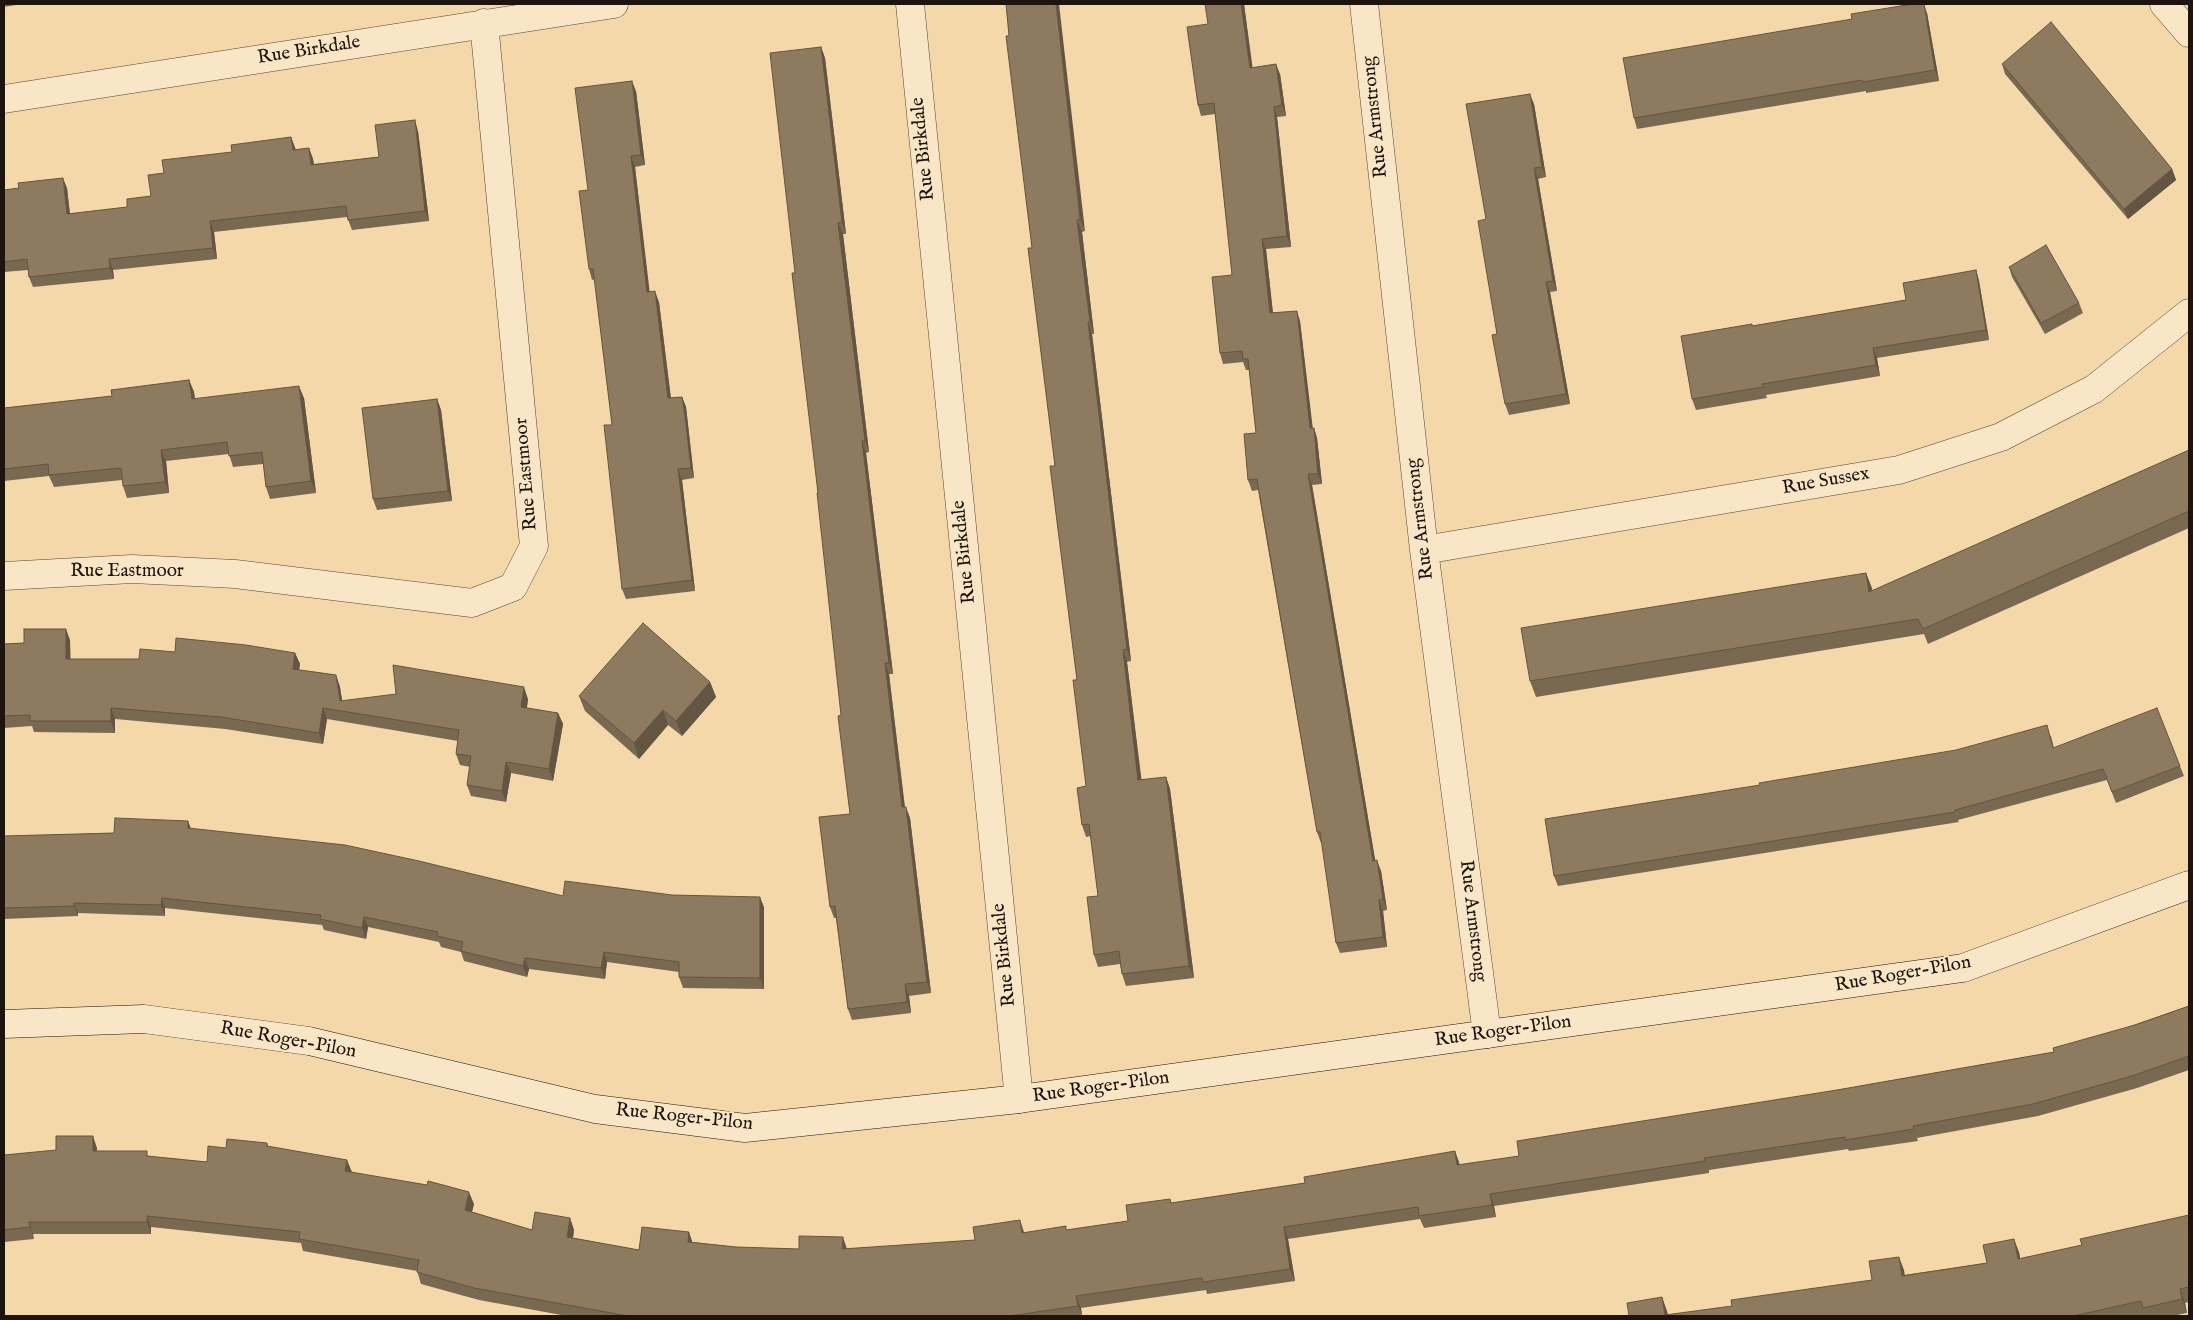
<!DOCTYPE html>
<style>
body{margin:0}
#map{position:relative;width:2193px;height:1320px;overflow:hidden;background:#f5d8a9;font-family:"IM FELL English",serif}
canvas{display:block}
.frame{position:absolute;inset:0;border:5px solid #1f140d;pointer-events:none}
</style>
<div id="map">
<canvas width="2193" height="1320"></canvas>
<div class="frame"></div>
</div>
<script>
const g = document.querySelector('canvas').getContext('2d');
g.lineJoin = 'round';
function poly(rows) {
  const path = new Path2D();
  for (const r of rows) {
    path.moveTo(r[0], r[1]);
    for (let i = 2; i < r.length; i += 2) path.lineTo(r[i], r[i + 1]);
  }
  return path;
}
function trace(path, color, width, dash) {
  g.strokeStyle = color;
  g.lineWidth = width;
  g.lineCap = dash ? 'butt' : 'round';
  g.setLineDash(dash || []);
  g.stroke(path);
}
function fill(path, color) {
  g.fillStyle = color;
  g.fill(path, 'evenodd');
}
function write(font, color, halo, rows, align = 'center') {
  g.font = font + ' "IM FELL English",serif';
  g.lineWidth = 4;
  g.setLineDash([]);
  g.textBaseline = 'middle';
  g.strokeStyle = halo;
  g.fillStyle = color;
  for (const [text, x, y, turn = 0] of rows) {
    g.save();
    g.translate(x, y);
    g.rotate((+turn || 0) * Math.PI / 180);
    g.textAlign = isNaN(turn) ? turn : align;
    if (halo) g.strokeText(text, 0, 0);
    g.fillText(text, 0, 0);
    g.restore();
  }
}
const street = poly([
 [910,4,1019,1099],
 [1364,4,1424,550,1487,1034],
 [2164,4,2189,33],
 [4,99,614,4],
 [1424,550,1899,470,2001,437,2094,389,2189,313],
 [4,576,132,569,235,574,472,603,513,587,534,546,484,23]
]);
const secondary = poly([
 [4,1024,144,1019,309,1041,595,1109,745,1128,1019,1099,1963,968,2189,885]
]);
trace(street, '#544534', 29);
trace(secondary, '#1f140d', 29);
trace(street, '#f8e6c7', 28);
trace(secondary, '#f8e6c7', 28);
fill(poly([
 [4,4,22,4,4,7],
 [1006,4,1085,231,1082,232,1094,334,1092,334,1131,661,1127,662,1141,780,1166,777,1170,789,1194,978,1126,986,1122,974,1120,964,1098,967,1094,955,1098,896,1091,836,1086,837,1082,825,1086,786,1077,680,1032,248],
 [1244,4,1252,68,1280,74,1286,116,1277,117,1291,247,1266,249,1273,313,1300,321,1312,428,1314,428,1317,438,1322,484,1312,485,1375,860,1381,871,1387,910,1383,911,1387,947,1340,953,1336,943,1322,843,1321,843,1317,832,1258,490,1252,491,1248,480,1256,433,1249,370,1246,370,1243,362,1223,364,1220,353,1232,275,1215,114,1201,116,1198,105,1208,24],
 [1927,13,1939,81,1866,93,1866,91,1637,129,1634,118,1852,19],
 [821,47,825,58,846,234,843,234,869,452,866,453,893,674,889,674,905,807,910,818,931,993,909,996,911,1013,852,1020,848,1009,836,918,834,918,830,907,850,814,841,715,795,273],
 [2002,64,2172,169,2176,180,2128,219,2005,74],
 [636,91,645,165,635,167,649,292,659,302,671,398,682,397,686,407,694,478,682,480,695,591,626,599,622,589,612,425,595,279,592,280,589,269,588,190],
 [1534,104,1546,177,1538,179,1557,291,1550,292,1570,404,1509,415,1505,404,1486,219],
 [418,131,429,221,352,230,347,217,214,232,217,259,113,270,114,279,33,287,29,277,28,270,4,272,4,190,19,188,67,188,70,214,127,207,151,196,164,173,232,152,291,137,296,150,309,148,313,159,314,164,379,157],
 [2009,267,2079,303,2083,313,2045,334,2012,277],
 [1976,270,1979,281,1989,340,1877,358,1880,376,1766,395,1767,398,1696,410,1692,399,1753,326,1906,300],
 [189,380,194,392,195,399,304,398,316,493,270,499,266,487,263,464,233,467,229,454,166,461,169,493,127,498,123,486,122,480,54,487,49,476,4,481,4,408,112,396],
 [437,399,441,410,452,501,377,510,373,499],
 [2189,450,2189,528,1928,644,1924,634,1536,697,1530,681,1866,573,1872,591],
 [70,640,70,659,139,659,175,652,295,653,300,664,299,670,336,675,340,687,342,701,528,699,527,708,558,713,563,724,553,781,511,773,506,802,471,796,467,785,470,767,460,765,456,754,458,741,327,719,323,744,225,729,115,719,115,733,34,732,32,726,4,728,4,644],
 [710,682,716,697,682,736,668,725,639,759,585,711,579,696],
 [2051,736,2054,748,2180,766,2184,776,2116,803,2107,780,1958,820,1959,822,1558,886,1554,876],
 [191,829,563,896,764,907,764,989,683,988,679,977,679,972,607,962,605,979,529,969,527,977,464,961,461,952,441,947,439,942,368,927,366,939,324,930,322,925,165,908,165,916,78,913,78,916,4,919,4,836,114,833],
 [2189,1006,2189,1070,2137,1088,2038,1116,1917,1138,1918,1141,1849,1151,1848,1149,1709,1170,1709,1173,1494,1206,1496,1217,1424,1228,1420,1219,1288,1239,1295,1281,1207,1294,1206,1290,1081,1308,1082,1316,567,1316,479,1300,421,1284,417,1271,303,1251,301,1243,151,1227,151,1234,33,1234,34,1239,4,1242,4,1155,97,1148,97,1151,207,1162,226,1148,267,1143,268,1146,352,1172,474,1204,472,1212,532,1230,570,1218,574,1230,573,1238,639,1250,689,1232,692,1242,736,1247,799,1249,847,1249,975,1240,1024,1233,1067,1230,1128,1221,1171,1203,1305,1183,1455,1151,1460,1165,1519,1156,1837,1090,2054,1052],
 [2189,1215,2189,1302,2185,1303,2187,1313,2172,1316,2146,1316,2145,1315,2138,1316,1629,1316,1662,1297,1668,1315,1732,1306,1872,1280,1904,1270,1904,1275,1987,1263,2019,1252,2020,1259,2082,1245]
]), '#7a6951');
fill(poly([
 [1056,4,1059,4,1085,231,1080,219],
 [1241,4,1244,4,1254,78,1250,68],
 [1924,4,1927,13,1939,81,1935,70],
 [821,47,825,58,846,234,842,222],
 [1276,64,1280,74,1286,116,1282,105],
 [632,81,636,91,645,165,641,155],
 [1530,94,1534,104,1546,177,1542,167],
 [1274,107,1277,117,1291,247,1287,236],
 [415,120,418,131,429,221,425,211],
 [291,137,295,148,297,160,293,150],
 [309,148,313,159,315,175,311,165],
 [631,156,635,167,651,303,647,292],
 [1534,168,1538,179,1557,291,1553,281],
 [2172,169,2176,180,2128,219,2124,209],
 [63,178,67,188,71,224,67,214],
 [1077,220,1082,232,1094,334,1090,322],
 [210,221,214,232,217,259,213,248],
 [838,223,843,234,869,452,865,441],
 [1262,239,1266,249,1274,324,1270,313],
 [109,259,113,270,114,279,110,268],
 [1976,270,1979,281,1989,340,1986,330],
 [1546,282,1550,292,1570,404,1566,394],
 [655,291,659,302,672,409,668,398],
 [1297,311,1300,321,1314,438,1310,428],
 [1088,322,1092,334,1131,661,1127,649],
 [1873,348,1877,358,1880,376,1876,365],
 [189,380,194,392,196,411,192,399],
 [299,386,304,398,316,493,311,481],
 [682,397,686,407,694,478,691,468],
 [437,399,441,410,452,501,448,491],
 [1314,428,1317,438,1322,484,1318,474],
 [862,441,866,453,893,674,889,663],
 [161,450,166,461,169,493,165,482],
 [678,469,682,480,695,591,692,580],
 [1308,474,1312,485,1377,871,1373,861],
 [1866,573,1872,588,1875,607,1869,592],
 [66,629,70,640,71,671,66,659],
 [1123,650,1127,662,1143,792,1138,780],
 [295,653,300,664,297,680,293,669],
 [885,663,889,674,906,819,902,807],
 [336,675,340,687,344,713,340,701],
 [710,682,716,697,682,736,676,721],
 [524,687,528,699,525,718,521,707],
 [111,708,115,719,115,733,111,721],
 [323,708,327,719,323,744,319,733],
 [663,710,668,725,639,759,634,743],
 [558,713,563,724,553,781,549,769],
 [506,762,511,773,506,802,502,791],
 [1166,777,1170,789,1194,978,1189,966],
 [906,807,910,818,931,993,927,982],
 [188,821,192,831,188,828],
 [1377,860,1381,871,1387,910,1383,899],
 [760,897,764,907,764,989,760,978],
 [162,898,165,908,165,916,161,905],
 [1379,900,1383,911,1387,947,1383,937],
 [74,903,78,913,78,916,74,906],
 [364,917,368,927,366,939,362,928],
 [604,952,607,962,605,979,601,968],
 [525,958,529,969,527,977,523,966],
 [905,984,909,996,911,1013,907,1002],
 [93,1136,97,1148,97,1163,93,1151],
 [1455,1151,1459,1163,1462,1177,1457,1165],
 [347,1160,352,1172,350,1183,345,1171],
 [469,1192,474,1204,469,1222,465,1210],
 [1490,1194,1494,1206,1496,1217,1492,1205],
 [147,1216,151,1227,151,1234,147,1222],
 [570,1218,574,1230,571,1249,567,1237],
 [1020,1220,1024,1232,1026,1245,1022,1233],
 [29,1222,33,1234,34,1239,30,1227],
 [1284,1227,1288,1239,1295,1281,1290,1269],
 [689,1232,693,1244,688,1242],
 [843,1237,847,1249,842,1249],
 [2014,1239,2019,1252,2023,1273,2018,1259],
 [1899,1257,1904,1270,1907,1289,1902,1276],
 [2180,1289,2185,1303,2187,1313,2182,1299],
 [1076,1296,1081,1308,1082,1316,1078,1306],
 [1662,1297,1667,1311,1668,1316,1665,1316]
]), '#635542');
const building = poly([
 [1006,4,1056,4,1080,219,1077,220,1090,322,1088,322,1127,649,1123,650,1138,780,1166,777,1189,966,1122,974,1119,951,1094,955,1087,897,1098,896,1089,824,1082,825,1077,788,1086,786,1073,680,1077,680,1050,466,1055,466,1028,248,1032,248,1006,36,1009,36,1006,4],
 [1205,4,1241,4,1250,68,1276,64,1282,105,1274,107,1287,236,1262,239,1270,313,1297,311,1310,428,1314,428,1318,474,1308,474,1373,861,1377,860,1383,899,1379,900,1383,937,1336,943,1320,832,1317,832,1257,479,1248,480,1244,434,1256,433,1248,359,1243,359,1242,351,1220,353,1212,277,1232,275,1214,103,1198,105,1187,27,1208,24,1205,4],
 [1913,4,1924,4,1935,70,1863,82,1862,80,1634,118,1623,58,1852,19,1851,14,1913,4],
 [2051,22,2172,169,2124,209,2002,64,2051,22],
 [821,47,842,222,838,223,865,441,862,441,889,663,885,663,902,807,906,807,927,982,905,984,907,1002,848,1009,835,906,830,907,819,817,850,814,838,716,841,715,817,493,818,493,792,273,795,273,770,53,821,47],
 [632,81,641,155,631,156,647,292,655,291,668,398,682,397,685,416,691,468,678,469,692,580,622,589,604,425,612,425,593,269,589,269,579,191,588,190,575,88,632,81],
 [1530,94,1542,167,1534,168,1553,281,1546,282,1566,394,1505,404,1492,335,1497,334,1478,221,1486,219,1466,104,1530,94],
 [415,120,425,211,348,220,346,206,210,221,213,248,109,259,110,268,29,277,27,259,4,262,4,190,19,188,18,183,63,178,67,214,127,207,127,199,151,196,148,175,164,173,162,160,232,152,231,145,291,137,293,150,309,148,311,165,379,157,375,125,415,120],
 [2046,245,2079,303,2041,323,2009,267,2046,245],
 [1976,270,1986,330,1873,348,1876,365,1762,384,1763,387,1692,399,1681,336,1752,324,1752,326,1906,300,1903,283,1976,270],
 [189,380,192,399,299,386,311,481,266,487,262,452,229,456,227,442,161,450,165,482,123,486,121,468,49,475,48,464,4,469,4,408,112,396,111,390,189,380],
 [437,399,448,491,373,499,362,408,437,399],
 [2189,450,2189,511,1923,629,1918,619,1530,681,1521,628,1866,573,1869,592,2189,450],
 [643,623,710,682,676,721,663,710,634,743,579,696,643,623],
 [24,629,66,629,66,659,139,659,140,649,175,652,176,638,246,645,295,653,293,669,336,675,340,701,396,694,393,665,524,687,521,707,558,713,549,769,506,762,502,791,467,785,471,756,456,754,459,730,323,708,319,733,221,717,111,708,111,721,30,721,30,715,4,716,4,644,24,643,24,629],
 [2157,708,2180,766,2112,792,2103,769,1955,810,1955,812,1554,876,1545,819,1760,785,1759,783,1956,750,2047,725,2053,748,2157,708],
 [115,818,188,821,188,828,345,845,419,861,563,896,565,881,672,895,760,897,760,978,679,977,679,962,604,952,601,968,525,958,523,966,461,951,463,942,437,936,438,932,364,917,362,928,320,919,321,915,162,898,161,905,74,903,74,906,4,908,4,836,114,833,115,818],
 [2189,1006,2189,1056,2132,1076,2033,1104,1913,1126,1914,1129,1845,1140,1845,1137,1704,1158,1705,1161,1490,1194,1492,1205,1419,1216,1418,1207,1284,1227,1290,1269,1203,1282,1202,1278,1076,1296,1078,1306,1009,1316,628,1316,474,1288,417,1272,419,1260,299,1239,300,1232,147,1216,147,1222,29,1222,30,1227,4,1230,4,1155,56,1150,56,1136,93,1136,93,1151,147,1151,147,1156,207,1162,208,1146,226,1148,227,1139,267,1143,267,1146,347,1160,345,1171,427,1185,428,1181,469,1192,465,1210,532,1230,535,1212,570,1218,567,1237,639,1250,642,1227,689,1232,688,1242,736,1247,799,1249,799,1236,843,1237,842,1249,975,1240,973,1227,1020,1220,1022,1233,1066,1226,1066,1230,1128,1221,1126,1205,1170,1199,1171,1203,1305,1183,1304,1177,1455,1151,1457,1165,1519,1156,1517,1141,1837,1090,2054,1052,2053,1048,2135,1025,2189,1006],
 [2189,1215,2189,1287,2180,1289,2182,1299,2143,1308,2141,1301,2073,1316,1629,1316,1627,1303,1662,1297,1665,1315,1732,1306,1731,1300,1872,1280,1869,1261,1899,1257,1902,1276,1987,1263,1983,1245,2014,1239,2018,1259,2082,1245,2080,1239,2189,1215]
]);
fill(building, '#8e7a5e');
trace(building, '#635542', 1);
write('19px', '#1f140d', '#f8e6c7', [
 ["Rue Birkdale",309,51,-9],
 ["Rue Armstrong",1376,117,-96],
 ["Rue Birkdale",924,149,-96],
 ["Rue Eastmoor",527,474,-95],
 ["Rue Sussex",1826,482,-10],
 ["Rue Armstrong",1421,519,-97],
 ["Rue Birkdale",965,552,-96],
 ["Rue Eastmoor",127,572],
 ["Rue Armstrong",1472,921,83],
 ["Rue Birkdale",1005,955,-96],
 ["Rue Roger-Pilon",1903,975,-10],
 ["Rue Roger-Pilon",1503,1032,-8],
 ["Rue Roger-Pilon",288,1041,10],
 ["Rue Roger-Pilon",1101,1088,-8],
 ["Rue Roger-Pilon",684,1118,6]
]);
</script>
